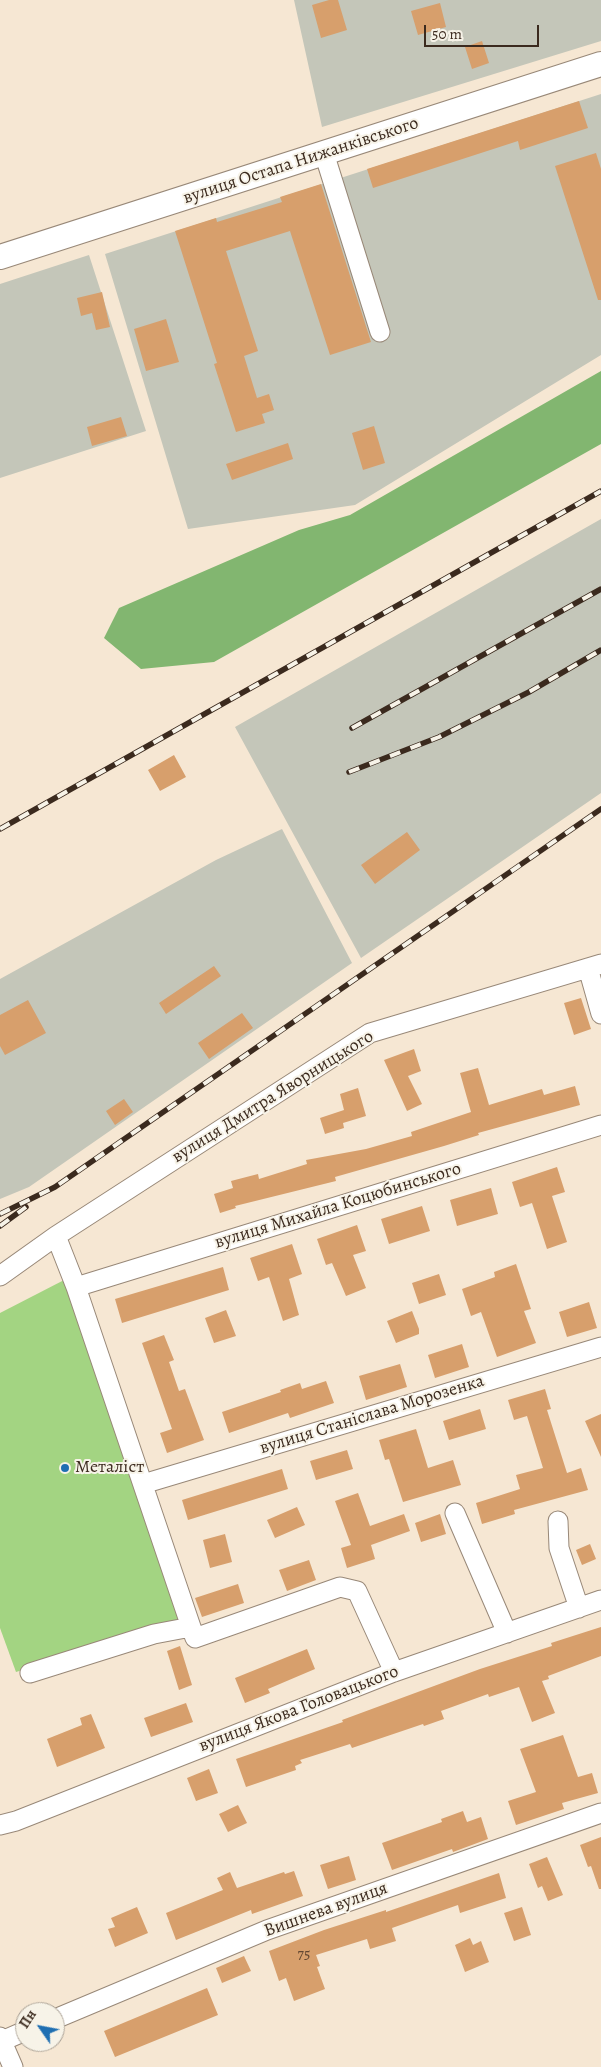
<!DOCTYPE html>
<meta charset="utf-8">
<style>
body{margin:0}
#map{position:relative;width:601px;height:2067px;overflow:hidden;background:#f6e7d3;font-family:Alegreya,serif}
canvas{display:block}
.north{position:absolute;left:15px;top:2002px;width:50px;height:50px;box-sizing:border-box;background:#f7f3e8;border:1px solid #aca397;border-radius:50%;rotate:303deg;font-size:14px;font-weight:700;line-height:20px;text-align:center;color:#3b2a1e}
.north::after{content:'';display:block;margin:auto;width:18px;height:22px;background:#1f6fb2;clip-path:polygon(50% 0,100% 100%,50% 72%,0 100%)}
.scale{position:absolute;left:424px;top:25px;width:115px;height:22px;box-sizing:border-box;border:2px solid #3b2a1e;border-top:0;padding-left:6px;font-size:15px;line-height:18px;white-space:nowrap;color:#3b2a1e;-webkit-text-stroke:4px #f7f3e8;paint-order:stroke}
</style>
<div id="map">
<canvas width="601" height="2067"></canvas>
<div class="north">Пн</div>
<div class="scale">50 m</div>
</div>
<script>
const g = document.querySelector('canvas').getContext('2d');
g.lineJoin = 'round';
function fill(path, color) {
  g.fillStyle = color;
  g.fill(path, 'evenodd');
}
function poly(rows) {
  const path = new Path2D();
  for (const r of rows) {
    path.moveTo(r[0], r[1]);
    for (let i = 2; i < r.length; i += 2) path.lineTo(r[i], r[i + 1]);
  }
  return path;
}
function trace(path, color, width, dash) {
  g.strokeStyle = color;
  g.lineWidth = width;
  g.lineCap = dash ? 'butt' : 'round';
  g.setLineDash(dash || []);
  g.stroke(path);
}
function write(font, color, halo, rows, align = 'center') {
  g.font = font + ' Alegreya,serif';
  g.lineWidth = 4;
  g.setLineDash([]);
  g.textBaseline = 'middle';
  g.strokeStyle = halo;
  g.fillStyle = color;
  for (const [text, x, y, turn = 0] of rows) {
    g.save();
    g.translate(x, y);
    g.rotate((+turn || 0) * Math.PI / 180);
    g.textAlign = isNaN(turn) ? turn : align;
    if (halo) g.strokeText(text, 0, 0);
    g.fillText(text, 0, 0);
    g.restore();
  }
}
fill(poly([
 [294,0,601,0,601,41,322,127],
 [601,94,601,355,355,505,188,529,105,254],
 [89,255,146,431,0,478,0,284],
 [601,519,601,793,361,958,235,727],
 [282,829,352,963,29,1187,0,1199,0,979,216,860]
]), '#c4c6b9');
fill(poly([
 [68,1278,179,1622,16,1672,0,1628,0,1313]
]), '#a3d482');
fill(poly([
 [601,371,601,444,214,662,141,669,104,638,119,608,299,530,350,515]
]), '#82b670');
fill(poly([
 [329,0,338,0,347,30,321,38,312,5],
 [440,3,446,27,418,35,411,11],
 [482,41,489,63,472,69,465,47],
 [579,101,588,128,520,150,518,141,373,188,367,169],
 [596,153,601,169,601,300,598,300,555,166],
 [321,184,371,342,330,355,290,231,226,251,258,351,244,356,257,398,269,394,274,410,262,414,265,423,236,432,214,364,217,363,175,231,216,218,217,222,282,202,280,197],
 [102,292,110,327,96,330,92,313,81,316,77,298],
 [166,319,179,362,146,371,134,329],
 [121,417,127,436,92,446,87,427],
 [374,426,385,463,363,470,352,433],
 [288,443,293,459,232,480,226,464],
 [174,755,186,777,160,791,148,770],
 [407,832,420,850,375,884,361,865],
 [214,966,221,976,166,1014,159,1003],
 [581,998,591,1029,574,1035,564,1003],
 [28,1000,46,1033,5,1055,0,1046,0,1015],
 [242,1013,253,1028,209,1059,198,1043],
 [414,1049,421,1071,408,1076,422,1104,407,1111,384,1060],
 [478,1068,489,1105,542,1089,544,1095,575,1086,580,1105,478,1133,479,1135,444,1146,335,1177,336,1181,235,1206,236,1208,220,1213,214,1194,233,1188,231,1181,258,1174,259,1179,307,1164,306,1160,366,1149,412,1136,411,1132,471,1112,460,1073],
 [358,1088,366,1116,343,1123,344,1128,325,1134,320,1118,344,1110,340,1094],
 [124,1099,133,1112,115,1125,106,1111],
 [557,1167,565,1192,552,1196,567,1242,547,1249,532,1203,520,1207,512,1182],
 [491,1188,498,1214,457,1226,450,1200],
 [422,1206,430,1231,389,1244,381,1219],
 [357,1225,366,1251,353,1255,366,1288,346,1296,332,1263,326,1265,317,1239],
 [292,1244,302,1274,289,1279,299,1315,283,1321,269,1277,258,1281,250,1258],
 [516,1264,531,1309,524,1311,536,1343,497,1357,481,1312,471,1316,462,1289,495,1277,494,1272],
 [223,1267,229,1290,122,1323,115,1299],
 [439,1274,446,1295,419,1304,412,1283],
 [589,1302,597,1328,567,1337,559,1312],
 [226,1310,236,1336,214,1343,205,1318],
 [412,1311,419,1329,419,1334,396,1343,387,1321],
 [164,1335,174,1360,169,1362,179,1391,185,1389,204,1440,167,1453,160,1433,172,1429,142,1343],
 [462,1344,469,1367,435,1378,428,1355],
 [400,1364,407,1387,366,1400,359,1376],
 [326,1381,334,1403,290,1418,288,1413,229,1433,222,1412,281,1392,280,1390,300,1383,302,1389],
 [545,1389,551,1409,547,1410,567,1473,581,1468,588,1490,514,1510,515,1514,482,1524,476,1503,520,1489,516,1475,543,1468,527,1416,514,1420,508,1400],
 [480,1409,486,1429,449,1440,443,1421],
 [601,1414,601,1457,585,1421],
 [416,1429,428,1468,453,1460,461,1485,403,1502,389,1459,385,1460,379,1440],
 [347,1450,353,1469,316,1480,310,1461],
 [282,1469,288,1489,188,1520,182,1500],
 [358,1493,370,1526,404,1514,410,1531,371,1545,375,1559,347,1568,341,1548,351,1545,335,1501],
 [297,1507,305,1525,275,1538,267,1520],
 [440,1514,446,1534,421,1542,415,1523],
 [225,1534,232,1562,210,1568,203,1540],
 [590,1544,596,1559,582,1565,576,1550],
 [309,1560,316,1580,287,1591,279,1570],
 [238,1584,244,1603,202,1617,195,1598],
 [601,1627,601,1656,548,1676,549,1679,542,1681,555,1713,532,1722,519,1687,489,1697,488,1694,441,1711,444,1719,424,1726,423,1724,352,1748,350,1744,300,1760,302,1763,295,1766,296,1770,246,1787,236,1759,343,1722,342,1720,480,1669,552,1646,551,1643],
 [180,1646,192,1685,179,1690,167,1651],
 [307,1649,315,1669,268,1689,270,1693,245,1703,235,1678],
 [186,1703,193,1722,151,1737,144,1718],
 [91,1714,105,1748,57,1767,47,1739,82,1725,80,1718],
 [563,1735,578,1777,592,1773,598,1793,562,1803,564,1809,516,1825,508,1801,536,1792,520,1749],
 [209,1769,218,1793,196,1801,187,1778],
 [238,1805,247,1823,228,1832,219,1814],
 [463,1811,467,1822,481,1817,488,1839,453,1852,452,1849,392,1870,382,1843,442,1822,441,1819],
 [601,1837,601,1889,599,1889,591,1866,588,1867,580,1845],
 [349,1856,356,1880,328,1889,320,1865],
 [547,1857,563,1895,548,1901,542,1886,538,1888,529,1864],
 [294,1871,303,1896,252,1914,251,1910,176,1940,166,1913,223,1890,217,1878,230,1872,237,1888,284,1872,285,1874],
 [499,1873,506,1898,460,1913,458,1905,392,1928,396,1941,370,1949,367,1939,316,1955,320,1966,317,1967,325,1989,294,2001,286,1978,279,1981,269,1951,324,1930,386,1910,386,1912],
 [137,1907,148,1933,115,1947,108,1929,115,1927,111,1918],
 [522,1907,531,1935,514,1941,504,1913],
 [470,1938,473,1945,481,1941,489,1962,465,1972,455,1945],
 [244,1956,251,1971,222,1983,216,1968],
 [207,1988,218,2015,115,2057,104,2031]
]), '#d79f6c');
const minor = poly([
 [324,153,380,332],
 [588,968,601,1014],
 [0,1276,56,1236,370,1033,601,964],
 [76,1287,601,1125],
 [143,1484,601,1347],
 [455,1513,507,1633],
 [558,1521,559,1548,579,1608],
 [191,1627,195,1638,340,1587,357,1591,394,1672],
 [30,1673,154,1634,191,1627,76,1287,56,1236],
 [0,1825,16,1821,394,1672,601,1600],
 [55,2019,267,1930,601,1813],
 [0,2037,13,2067],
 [2,2041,25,2031]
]);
const major = poly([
 [0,257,601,64]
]);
trace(minor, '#988878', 21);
trace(major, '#988878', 26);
trace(minor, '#fff', 19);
trace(major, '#fff', 24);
const rail = poly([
 [352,728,601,589],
 [349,772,439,737,529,692,601,650],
 [0,829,601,491],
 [0,1214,55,1187,601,809],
 [0,1226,26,1207]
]);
trace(rail, '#3b2a1e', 5.5);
trace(rail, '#f7f3e8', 4, [11]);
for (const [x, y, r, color] of [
 [65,1468,5,"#1f6fb2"]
]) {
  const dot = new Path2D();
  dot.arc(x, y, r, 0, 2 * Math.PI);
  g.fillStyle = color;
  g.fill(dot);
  trace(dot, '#f7f3e8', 2);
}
write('15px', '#624732', null, [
 ["75",304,1955]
]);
write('18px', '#3b2a1e', '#f7f3e8', [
 ["вулиця Остапа Нижанківського",301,161,-18],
 ["вулиця Дмитра Яворницького",273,1097,-32],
 ["вулиця Михайла Коцюбинського",338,1206,-17],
 ["вулиця Станіслава Морозенка",372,1415,-17],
 ["вулиця Якова Головацького",299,1709,-21],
 ["Вишнева вулиця",326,1910,-20]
]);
write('18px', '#3b2a1e', '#f7f3e8', [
 ["Металіст",75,1468]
], 'left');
</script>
